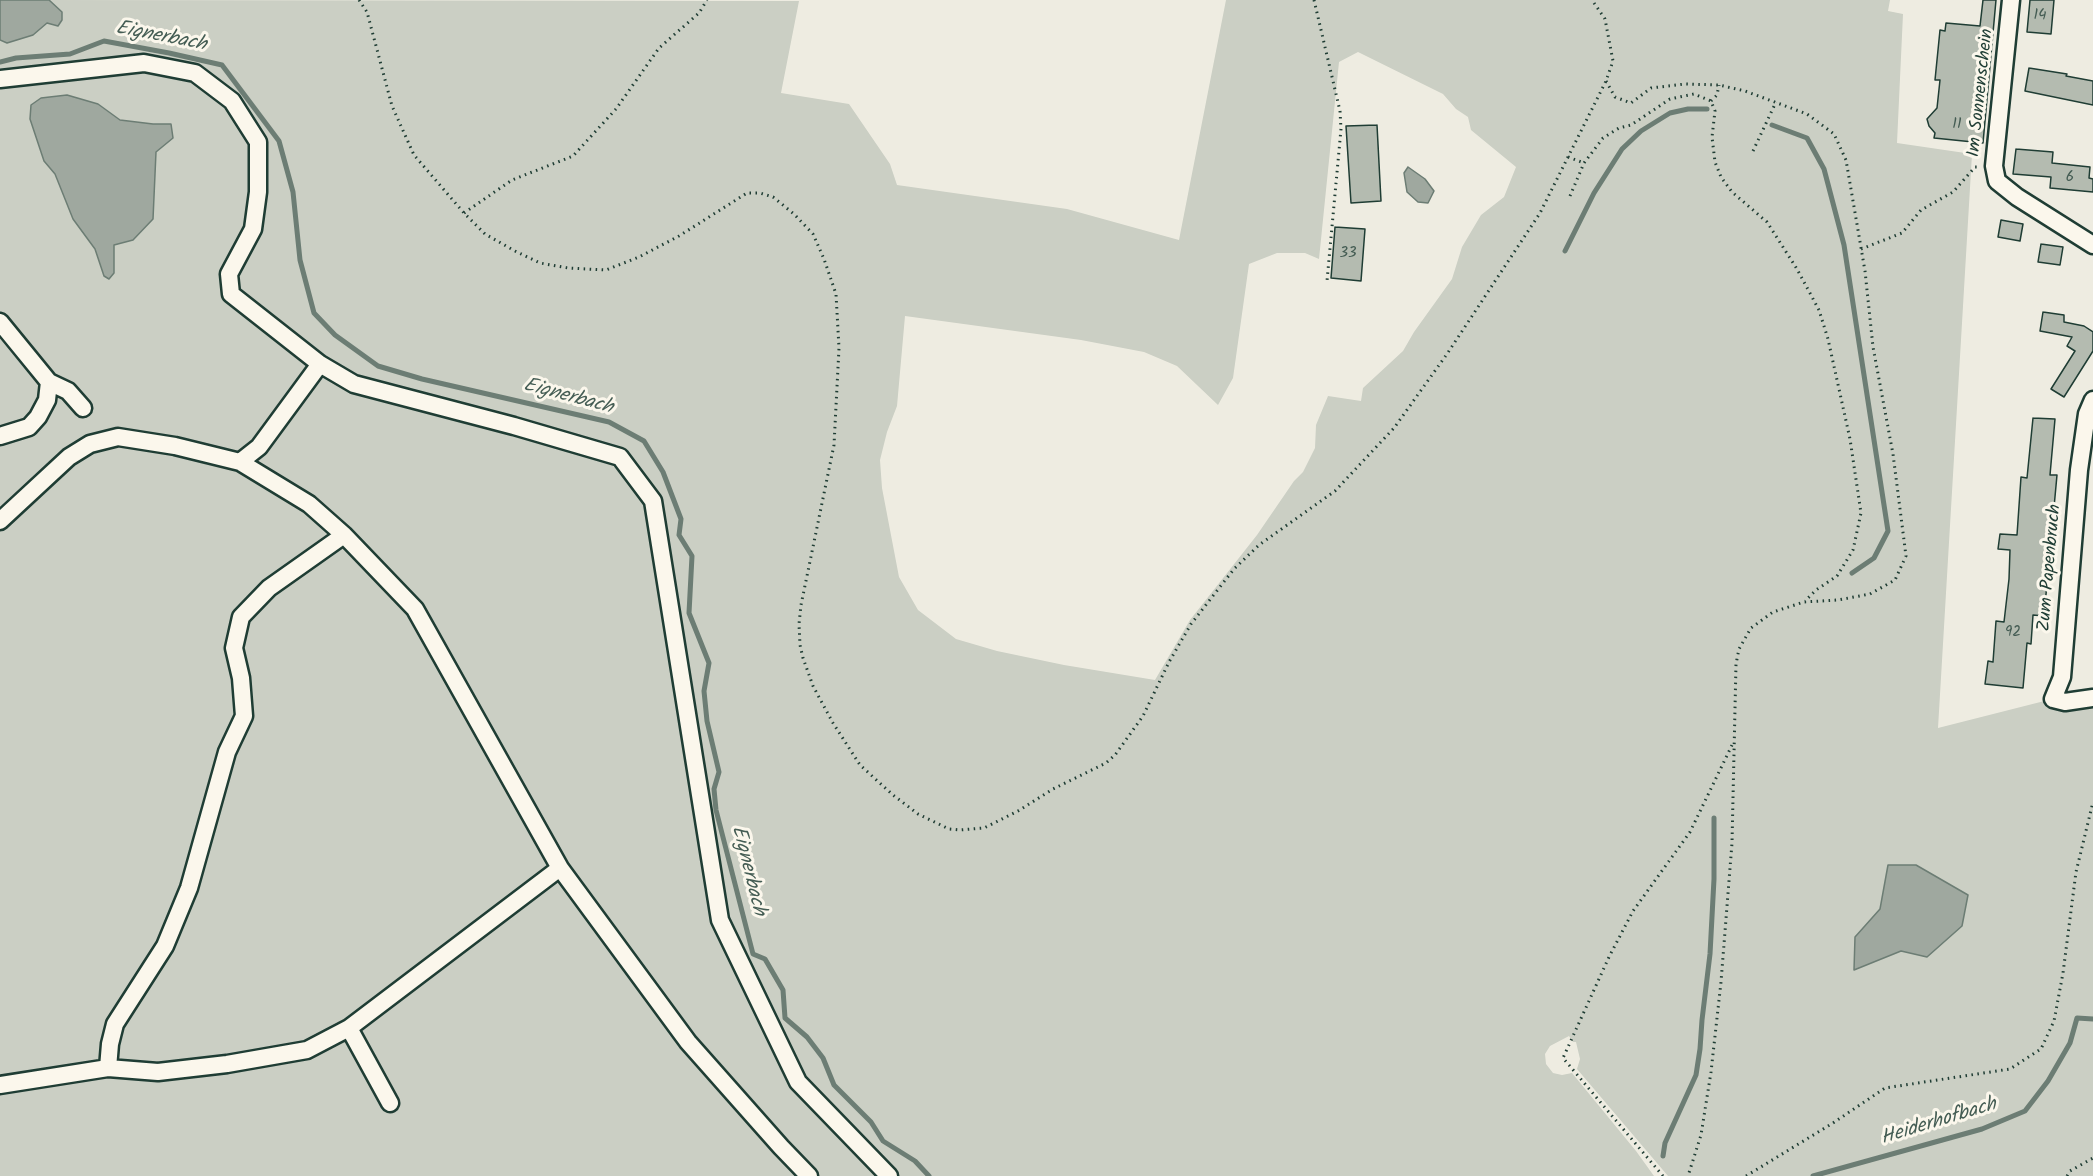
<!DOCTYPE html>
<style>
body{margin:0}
canvas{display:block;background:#eeece1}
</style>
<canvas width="2093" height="1176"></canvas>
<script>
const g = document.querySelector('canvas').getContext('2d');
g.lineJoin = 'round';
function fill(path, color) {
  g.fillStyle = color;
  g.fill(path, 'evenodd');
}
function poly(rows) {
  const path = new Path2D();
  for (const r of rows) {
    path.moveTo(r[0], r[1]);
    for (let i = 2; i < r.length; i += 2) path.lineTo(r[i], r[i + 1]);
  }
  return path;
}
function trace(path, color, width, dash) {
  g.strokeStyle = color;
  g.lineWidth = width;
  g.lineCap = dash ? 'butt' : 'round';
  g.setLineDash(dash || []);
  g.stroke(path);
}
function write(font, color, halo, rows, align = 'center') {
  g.font = font + ' Kalam,sans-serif';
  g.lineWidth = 6;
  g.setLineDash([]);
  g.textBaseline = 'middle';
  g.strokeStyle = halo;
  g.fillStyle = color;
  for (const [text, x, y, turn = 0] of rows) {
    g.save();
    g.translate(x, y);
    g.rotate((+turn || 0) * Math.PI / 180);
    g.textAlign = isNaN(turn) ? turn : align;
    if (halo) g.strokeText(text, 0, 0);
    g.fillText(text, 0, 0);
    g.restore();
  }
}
fill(poly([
 [49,0,799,1,781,93,849,104,890,164,897,185,1067,209,1179,240,1226,0,1890,0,1888,11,1903,14,1897,143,1972,154,1938,728,2068,695,2093,692,2093,1176,1668,1176,1577,1069,1580,1059,1576,1042,1573,1042,1569,1036,1550,1046,1545,1054,1546,1064,1553,1073,1562,1075,1572,1073,1636,1151,1654,1176,0,1176,0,40,7,43,32,35,39,28,62,12],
 [1358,52,1443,94,1456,109,1468,117,1471,130,1516,167,1504,197,1481,215,1462,247,1452,279,1414,332,1403,351,1363,388,1361,401,1328,396,1316,425,1315,448,1303,472,1294,481,1257,535,1190,620,1155,680,1064,665,997,651,956,639,918,610,899,577,882,488,880,460,887,432,897,406,905,316,1081,340,1144,352,1177,366,1218,405,1233,378,1249,264,1277,253,1305,253,1319,259,1339,62],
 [98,104,120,120,153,124,173,138,156,152,153,219,114,245,114,273,104,276,95,249,73,219,55,174]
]), '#cbcfc4');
const water = poly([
 [0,0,49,0,62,12,62,20,58,26,47,23,33,35,7,43,0,40,0,0],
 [67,95,98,104,120,120,153,124,171,124,173,138,156,152,153,219,133,240,114,245,114,273,109,279,104,276,95,249,73,219,55,174,44,161,30,119,31,105,41,98,67,95],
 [1408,167,1425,179,1434,191,1428,203,1418,202,1407,192,1404,173,1408,167],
 [1888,865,1916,865,1968,895,1962,926,1927,957,1901,951,1854,970,1855,937,1880,909,1888,865]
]);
fill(water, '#9fa89f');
trace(water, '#6c7d74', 1.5);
trace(poly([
 [0,62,16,58,70,54,104,41,169,53,222,65,279,141,293,192,300,260,314,313,335,335,378,366,422,379,609,422,644,441,663,472,681,519,679,535,692,556,689,613,709,663,704,691,707,721,719,772,714,789,716,810,753,954,765,959,783,990,785,1018,807,1037,823,1058,834,1085,871,1122,883,1141,915,1161,929,1176],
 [1772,125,1807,138,1824,169,1844,245,1888,531,1874,558,1852,573],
 [1565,251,1594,193,1622,149,1641,131,1670,113,1688,109,1707,109],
 [1663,1156,1665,1143,1696,1075,1700,1049,1702,1020,1710,954,1714,879,1714,818],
 [1813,1176,1982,1129,2025,1111,2048,1081,2070,1043,2077,1018,2093,1019]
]), '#6c7d74', 5);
const building = poly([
 [1983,0,1996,0,1983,143,1934,138,1935,133,1929,126,1927,119,1937,108,1940,80,1935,80,1940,30,1945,31,1946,23,1980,26,1983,0],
 [2030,0,2054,0,2051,34,2027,32,2030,0],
 [2029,68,2067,74,2066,76,2093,81,2093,105,2025,91,2029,68],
 [1377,125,1381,201,1351,203,1346,126,1377,125],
 [2016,149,2053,152,2052,163,2090,167,2089,178,2093,179,2093,192,2050,188,2051,177,2013,174,2016,149],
 [2001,220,2023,224,2020,241,1998,237,2001,220],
 [1335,227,1365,229,1361,281,1331,278,1335,227],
 [2041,244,2063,247,2060,265,2038,262,2041,244],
 [2043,312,2064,315,2064,322,2084,326,2093,332,2093,351,2064,397,2051,389,2075,351,2067,346,2072,337,2040,331,2043,312],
 [2033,418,2055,419,2050,475,2057,475,2044,616,2033,615,2031,644,2027,643,2023,688,1985,684,1988,661,1993,662,1996,621,2004,622,2009,579,2010,550,1998,549,2000,534,2017,535,2021,477,2027,478,2033,418]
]);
fill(building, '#b4bbb0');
trace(building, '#1f3d34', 1.5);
const minor = poly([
 [2011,0,1994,166,1997,181,2017,197,2093,245],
 [0,79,144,63,195,73,232,101,258,142,258,192,253,229,229,274,231,294,320,364,354,384,514,426,620,457,653,501,720,920,798,1082,889,1176],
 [0,322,49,382,68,391,83,408],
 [2093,400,2087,414,2079,470,2062,677,2053,699,2065,702,2093,698],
 [0,436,29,427,38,417,47,400,49,382],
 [240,462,259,447,320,364],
 [0,521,69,457,90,444,118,437,175,446,240,462,309,504,344,535,415,609,560,868,688,1042,781,1147,809,1176],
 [349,1028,390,1103],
 [108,1068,110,1044,115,1024,165,946,189,888,227,752,244,716,241,678,234,648,241,617,269,588,344,535],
 [0,1085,108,1068,158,1072,227,1064,307,1050,349,1028,560,868]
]);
trace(minor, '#1f3d34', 21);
trace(poly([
 [359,0,367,12,392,106,414,155,464,213,485,234,515,251,540,263,568,268,606,270,639,257,679,236,747,193,760,193,773,197,794,214,813,234,824,259,836,294,839,348,834,445,801,605,799,624,800,645,803,658,813,686,833,723,860,765,893,795,918,814,949,829,960,830,984,828,1018,811,1053,789,1106,763,1115,755,1143,716,1169,662,1191,624,1234,569,1259,545,1335,491,1394,428,1447,354,1540,213,1606,81,1613,61,1605,19,1592,0],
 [1314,0,1340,111,1341,129,1327,281],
 [1606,81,1615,97,1631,103,1651,88,1685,84,1719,85,1745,91,1807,114,1834,134,1846,160,1865,271,1873,347,1893,454,1906,556,1895,580,1870,594,1838,600,1804,602,1773,612,1751,628,1739,649,1736,664,1732,843,1721,982,1711,1072,1701,1135,1688,1176],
 [1711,101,1717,95,1719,85],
 [1753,151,1776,102],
 [1568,157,1584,163],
 [1570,196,1584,163,1603,138,1619,128,1631,125,1670,99,1694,94,1711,101,1715,111,1712,137,1715,162,1721,177,1732,192,1767,222,1797,269,1819,310,1828,339,1850,439,1861,513,1853,550,1837,576,1816,590,1805,601],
 [464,213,512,180,573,156,616,109,659,48,699,13,707,0],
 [1861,249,1902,233,1921,210,1953,192,1975,167,1980,167],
 [1663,1176,1563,1058,1609,957,1633,911,1690,832,1733,743],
 [1746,1176,1833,1123,1885,1088,2010,1069,2041,1049,2054,1021,2063,973,2076,872,2093,802],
 [2067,1176,2070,1171,2093,1158]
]), '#1f3d34', 3, [1.5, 4.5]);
trace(minor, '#fbf7ec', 16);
write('15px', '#445c53', null, [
 ["14",2040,16],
 ["11",1957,125],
 ["6",2070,178],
 ["33",1348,254],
 ["92",2013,633]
]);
write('18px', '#1f3d34', '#fbf7ec', [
 ["Im Sonnenschein",1982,93,-84],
 ["Zum Papenbruch",2051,568,-85]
]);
write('italic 20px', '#455d54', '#fbf7ec', [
 ["Eignerbach",161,38,11],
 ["Eignerbach",568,398,15],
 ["Eignerbach",747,871,76],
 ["Heiderhofbach",1939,1123,-17]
]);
</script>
